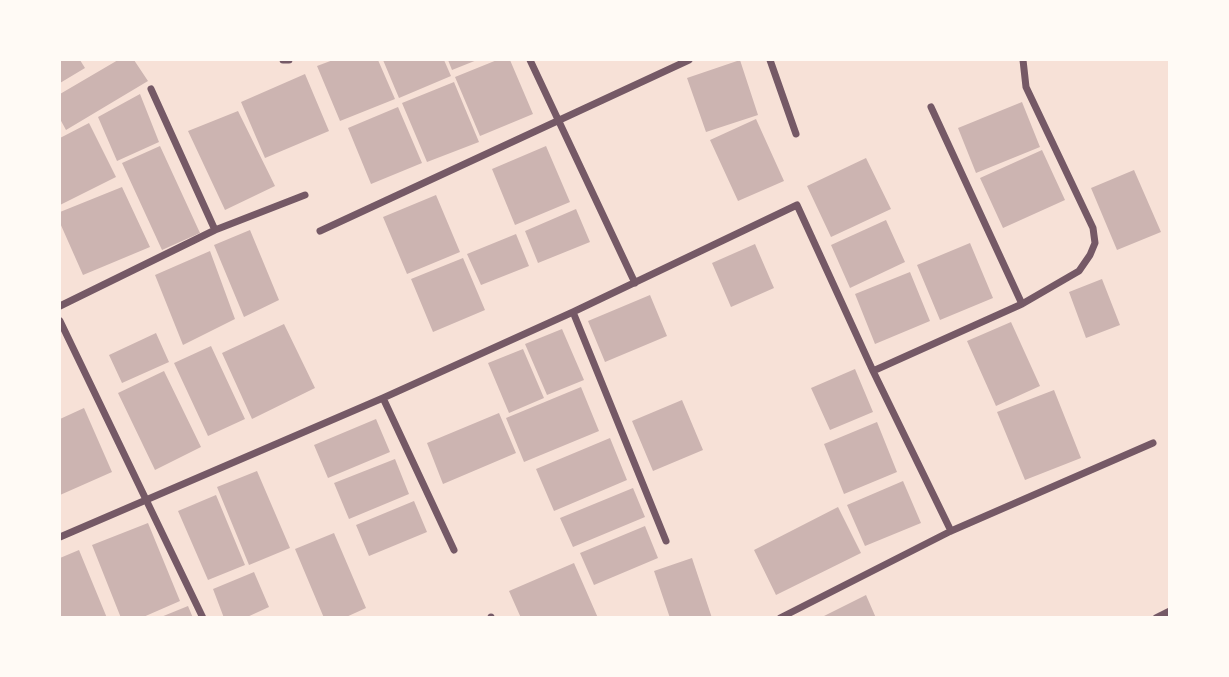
<!DOCTYPE html>
<style>
body{margin:0}
#map{position:relative;width:1229px;height:677px;overflow:hidden;background:#f7e1d7;font-family:Roboto,sans-serif}
canvas{display:block}
.frame{position:absolute;inset:0;border:61px solid #fffaf5;pointer-events:none}
</style>
<div id="map">
<canvas width="1229" height="677"></canvas>
<div class="frame"></div>
</div>
<script>
const g = document.querySelector('canvas').getContext('2d');
g.lineJoin = 'round';
function fill(path, color) {
  g.fillStyle = color;
  g.fill(path, 'evenodd');
}
function poly(rows) {
  const path = new Path2D();
  for (const r of rows) {
    path.moveTo(r[0], r[1]);
    for (let i = 2; i < r.length; i += 2) path.lineTo(r[i], r[i + 1]);
  }
  return path;
}
function trace(path, color, width, dash) {
  g.strokeStyle = color;
  g.lineWidth = width;
  g.lineCap = dash ? 'butt' : 'round';
  g.setLineDash(dash || []);
  g.stroke(path);
}
fill(poly([
 [60,60,80,60,85,68,60,83],
 [118,60,134,60,148,81,66,130,60,119,60,94],
 [333,60,378,60,395,99,340,121,317,66],
 [383,60,444,60,451,76,399,98],
 [448,60,477,60,452,70],
 [497,60,510,60,533,114,480,136,455,77],
 [740,60,758,115,706,132,687,78],
 [305,74,329,131,265,158,241,102],
 [454,82,479,142,427,162,402,103],
 [140,94,159,142,117,161,98,117],
 [1022,102,1040,147,976,173,958,128],
 [398,107,422,163,371,184,348,128],
 [238,111,275,186,225,210,188,131],
 [756,119,784,181,738,201,710,140],
 [89,123,116,177,60,205,60,138],
 [160,146,200,233,162,250,122,163],
 [546,146,570,202,515,225,492,169],
 [1042,150,1065,200,1003,228,980,178],
 [866,158,891,209,831,237,807,186],
 [1134,170,1161,232,1117,250,1091,188],
 [122,187,150,247,83,275,60,223,60,212],
 [436,195,460,252,407,274,383,217],
 [576,209,590,242,538,263,525,231],
 [886,220,905,262,850,288,831,245],
 [250,230,279,300,244,317,214,245],
 [516,234,529,266,481,285,467,254],
 [970,243,993,298,940,320,917,265],
 [755,244,774,288,731,307,712,263],
 [210,251,235,319,183,345,155,275],
 [463,258,485,310,433,332,411,279],
 [910,272,930,321,875,344,855,294],
 [1102,279,1120,325,1086,338,1069,292],
 [650,295,667,336,605,362,588,321],
 [1011,322,1040,386,996,406,967,341],
 [284,324,315,388,252,419,222,353],
 [562,329,584,380,547,395,525,344],
 [156,333,169,362,122,383,109,355],
 [211,346,245,419,208,436,174,363],
 [523,349,544,398,509,413,488,363],
 [855,369,873,412,830,430,811,388],
 [164,371,201,447,155,470,118,393],
 [581,387,599,431,524,462,506,418],
 [1054,390,1081,458,1025,480,997,412],
 [682,400,703,450,653,471,632,421],
 [84,408,112,472,60,495,60,419],
 [499,413,516,453,443,484,427,443],
 [376,419,390,452,328,478,314,445],
 [877,422,897,472,844,494,824,444],
 [610,438,627,480,554,511,536,469],
 [395,459,409,494,349,519,334,483],
 [257,471,290,548,249,565,217,487],
 [903,481,921,523,865,546,847,505],
 [633,488,645,517,573,547,560,518],
 [216,495,245,565,208,580,178,511],
 [414,501,427,532,369,556,356,525],
 [838,507,861,553,776,595,754,550],
 [148,523,180,601,141,618,121,618,92,545],
 [645,526,658,558,594,585,580,553],
 [334,533,366,608,344,618,324,618,295,549],
 [79,550,107,618,60,618,60,558],
 [692,558,712,618,670,618,654,571],
 [574,563,598,618,521,618,509,591],
 [254,572,269,607,245,618,224,618,213,589],
 [866,595,876,618,820,618],
 [188,606,193,618,161,618,161,617]
]), '#ccb4b1');
trace(poly([
 [283,60,289,60],
 [530,60,635,283],
 [770,60,796,134],
 [151,89,215,230],
 [931,107,1022,304],
 [320,231,689,60],
 [60,306,215,230,305,195],
 [573,312,666,541],
 [60,321,203,618],
 [873,371,1022,304,1079,271,1090,255,1095,243,1093,228,1026,87,1023,60],
 [383,398,454,550],
 [60,537,383,398,573,312,797,205,873,371,951,531],
 [491,617,491,618],
 [780,618,951,531,1153,443],
 [1156,618,1170,611]
]), '#755966', 7);
</script>
